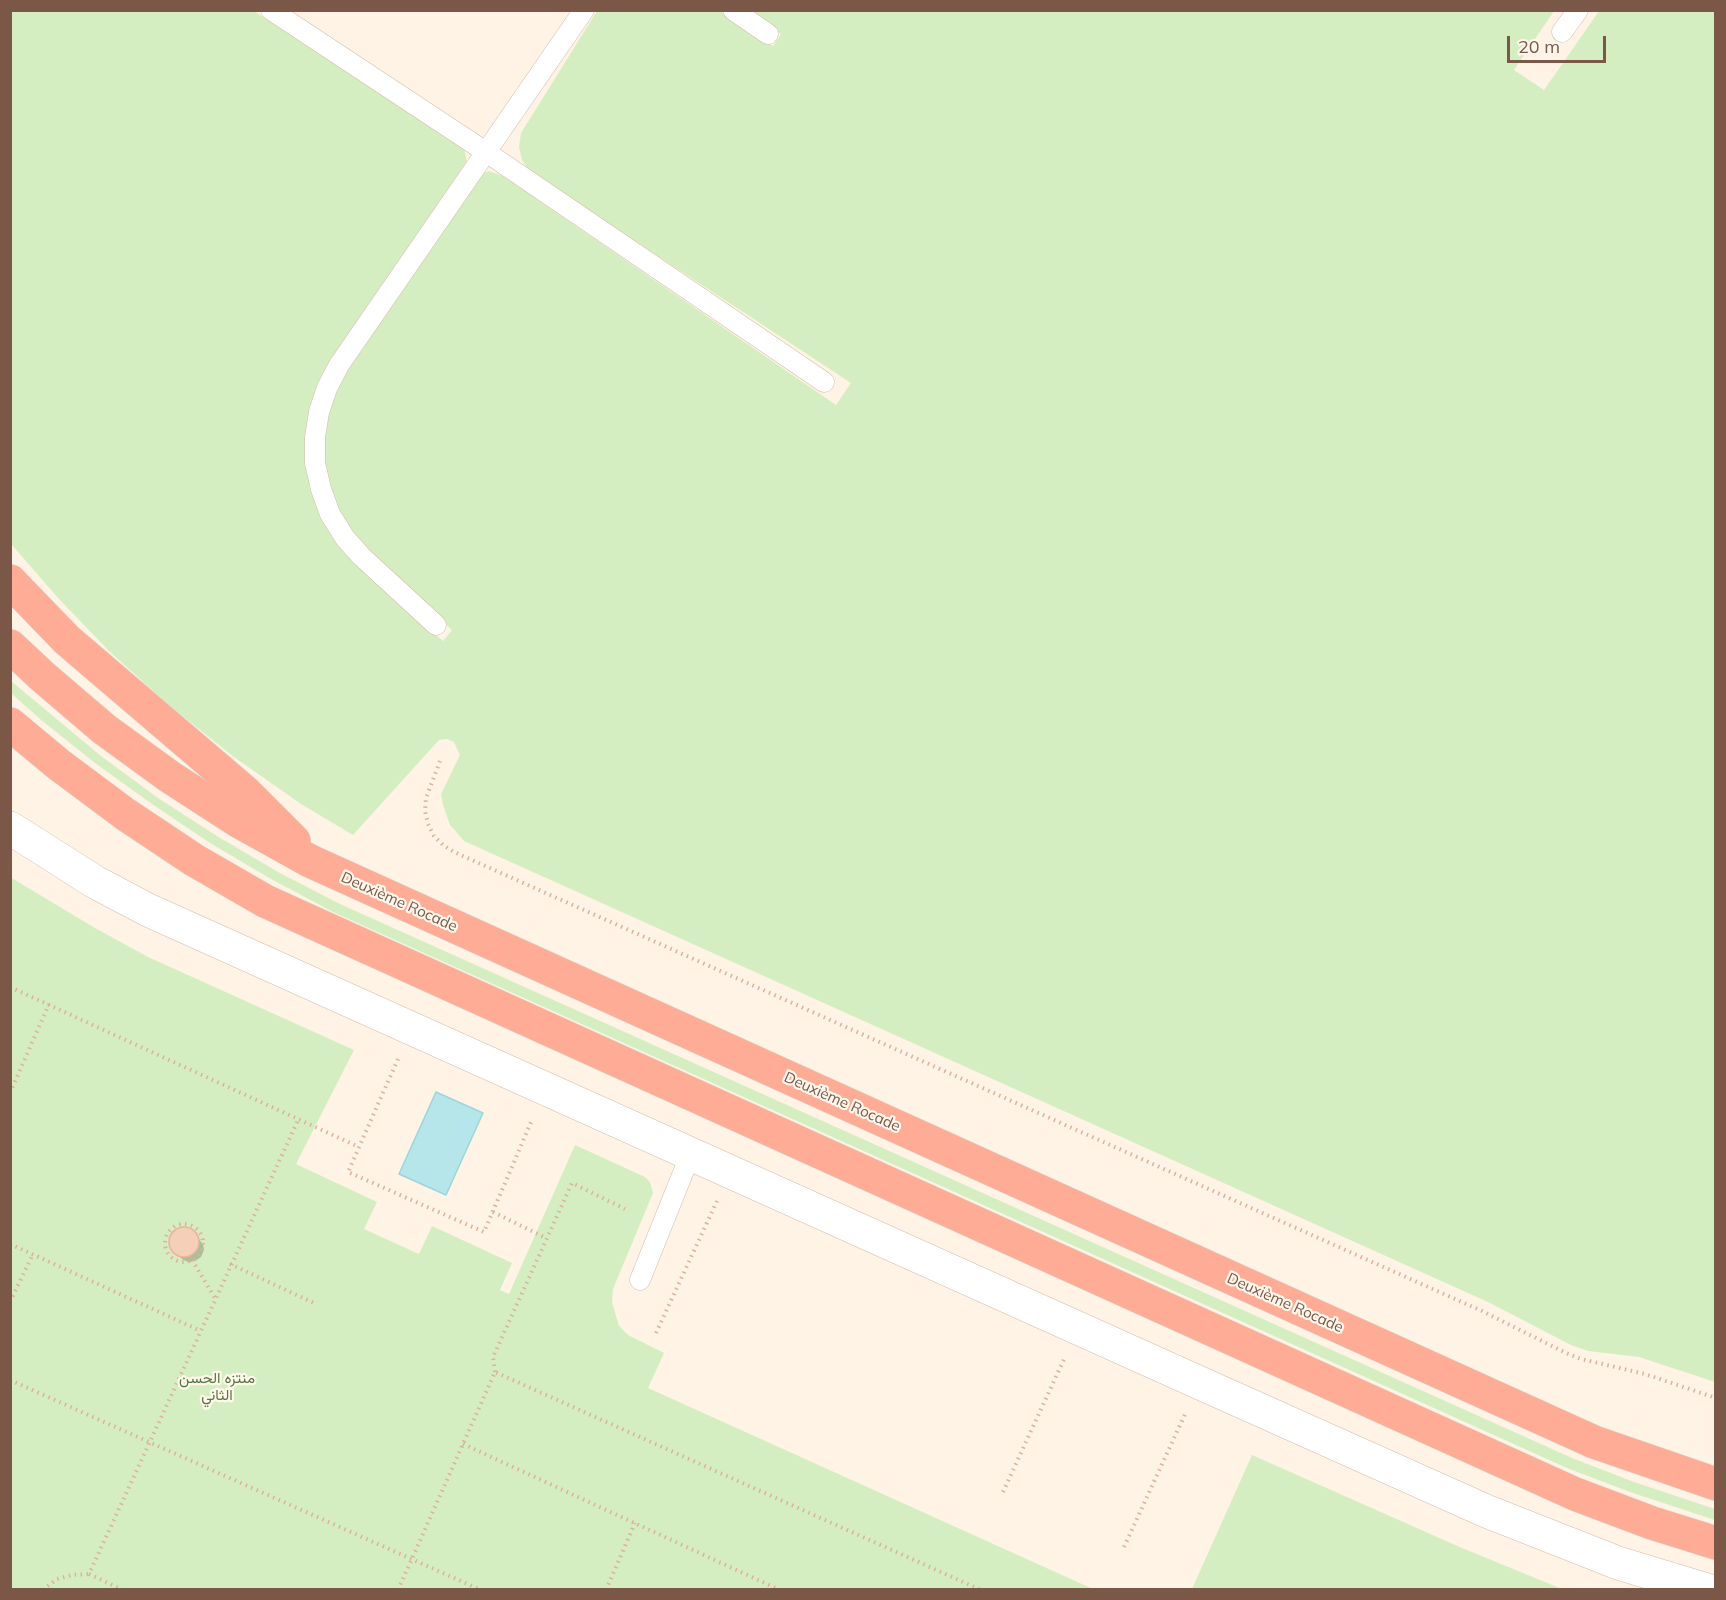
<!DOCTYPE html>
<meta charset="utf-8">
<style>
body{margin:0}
#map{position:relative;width:1726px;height:1600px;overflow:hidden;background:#fef3e4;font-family:Mulish,sans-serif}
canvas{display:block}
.frame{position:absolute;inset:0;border:12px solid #7a5747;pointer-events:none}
.scale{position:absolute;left:1507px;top:36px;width:99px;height:27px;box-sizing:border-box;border:3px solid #7a5747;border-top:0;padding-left:8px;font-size:18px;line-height:21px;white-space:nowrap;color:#7a5747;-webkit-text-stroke:4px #fff7ec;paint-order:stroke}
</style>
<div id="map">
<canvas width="1726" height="1600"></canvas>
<div class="frame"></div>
<div class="scale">20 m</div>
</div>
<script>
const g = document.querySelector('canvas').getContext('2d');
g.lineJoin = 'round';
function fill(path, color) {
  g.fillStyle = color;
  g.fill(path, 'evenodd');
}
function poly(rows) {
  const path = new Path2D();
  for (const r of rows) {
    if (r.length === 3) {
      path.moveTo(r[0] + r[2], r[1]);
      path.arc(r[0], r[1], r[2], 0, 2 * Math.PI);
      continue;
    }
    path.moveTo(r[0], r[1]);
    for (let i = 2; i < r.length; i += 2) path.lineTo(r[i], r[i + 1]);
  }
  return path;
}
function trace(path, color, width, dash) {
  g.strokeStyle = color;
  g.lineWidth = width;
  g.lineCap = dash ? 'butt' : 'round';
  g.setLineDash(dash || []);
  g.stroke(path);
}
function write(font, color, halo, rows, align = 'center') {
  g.font = font + ' Mulish,Vazirmatn,sans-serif';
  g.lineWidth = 4.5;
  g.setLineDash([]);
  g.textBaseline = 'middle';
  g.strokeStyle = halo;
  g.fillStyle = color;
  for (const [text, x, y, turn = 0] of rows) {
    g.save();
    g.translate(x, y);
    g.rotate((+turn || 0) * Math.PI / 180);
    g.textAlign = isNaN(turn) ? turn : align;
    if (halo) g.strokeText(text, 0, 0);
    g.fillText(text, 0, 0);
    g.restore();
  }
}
fill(poly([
 [11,11,254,11,459,142,464,148,467,162,335,354,322,376,312,400,307,425,308,476,315,501,325,524,338,546,443,641,452,630,350,535,338,514,324,467,323,444,326,418,334,394,346,371,482,174,489,171,503,176,836,405,851,383,530,172,522,160,519,147,521,133,597,11,720,11,773,46,781,34,746,11,1554,11,1514,70,1544,90,1599,11,1715,11,1715,1382,1639,1357,1588,1351,1571,1345,1488,1302,464,841,450,825,443,805,441,794,460,755,454,742,447,739,439,740,353,835,301,804,234,757,170,706,109,651,60,600,11,544],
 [11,681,101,756,158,798,217,836,278,872,340,904,1572,1458,1634,1482,1715,1509,1715,1520,1630,1492,1567,1468,333,912,271,879,210,843,152,804,95,763,40,719,11,693],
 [10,877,95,928,148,957,354,1050,296,1164,377,1202,364,1229,419,1254,432,1226,512,1263,500,1290,509,1294,575,1145,645,1177,650,1182,653,1193,613,1289,612,1302,619,1326,628,1335,664,1353,648,1388,1093,1589,11,1589],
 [1252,1455,1462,1548,1562,1589,1192,1589]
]), '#d5eec1');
const water = poly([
 [436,1092,483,1113,446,1195,399,1174,436,1092]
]);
fill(water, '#b6e5ea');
trace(water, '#9cd5dd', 1.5);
fill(poly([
 [186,1229,192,1232,203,1244,204,1250,201,1257,195,1261,188,1262,182,1259,171,1247,170,1240,174,1234,179,1230]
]), '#0003');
const building = poly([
 [184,1242,15]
]);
fill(building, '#f6cfb9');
trace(building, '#ebb498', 1.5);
const lane = poly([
 [271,10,486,152,824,382],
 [733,10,768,34],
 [1562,32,1578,10],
 [436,625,361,556,345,538,330,514,321,489,315,463,315,437,319,412,327,388,339,365,584,10],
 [640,1280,691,1153]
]);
const street = poly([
 [10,828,95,882,148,910,1200,1383,1486,1511,1618,1563,1707,1590]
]);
const highway = poly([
 [10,581,67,640,245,792,294,841],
 [10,646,42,676,104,729,170,777,238,821,310,861,1594,1442,1716,1484],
 [10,724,58,764,125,814,194,860,265,901,1575,1494,1652,1523,1716,1543]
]);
trace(lane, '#d4bcac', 21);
trace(street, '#d4bcac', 34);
trace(highway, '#dcd3cf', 34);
trace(poly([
 [440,761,426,798,425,811,428,824,434,836,443,845,454,852,1482,1311,1566,1353,1581,1359,1645,1374,1716,1398],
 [10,987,359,1147],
 [398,1059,348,1172,484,1232,532,1120],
 [10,1093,49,1004],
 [493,1212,546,1238],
 [184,1243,19],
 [10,1244,201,1331],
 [192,1260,215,1298],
 [230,1264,314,1303],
 [10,1302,33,1254],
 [656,1333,717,1201],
 [495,1372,493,1357,572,1183,625,1209],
 [10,1380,481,1590],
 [463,1444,780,1590],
 [1003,1492,1065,1357],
 [1124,1547,1186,1412],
 [43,1590,57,1579,72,1575,89,1574],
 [123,1590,89,1574,299,1118],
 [398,1590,495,1372,981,1590],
 [606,1590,635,1523]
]), '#dcb29c', 4, [1.5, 4.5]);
trace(lane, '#fff', 20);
trace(street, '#fff', 33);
trace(highway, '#feac95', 33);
write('15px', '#7a5747', '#fff7ec', [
 ["Deuxième Rocade",399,902,24],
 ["Deuxième Rocade",842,1102,24],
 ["Deuxième Rocade",1285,1303,24]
]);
write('15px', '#507a3b', '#fff7ec', [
 ["منتزه الحسن",217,1378],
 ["الثاني",217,1395]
]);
</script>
